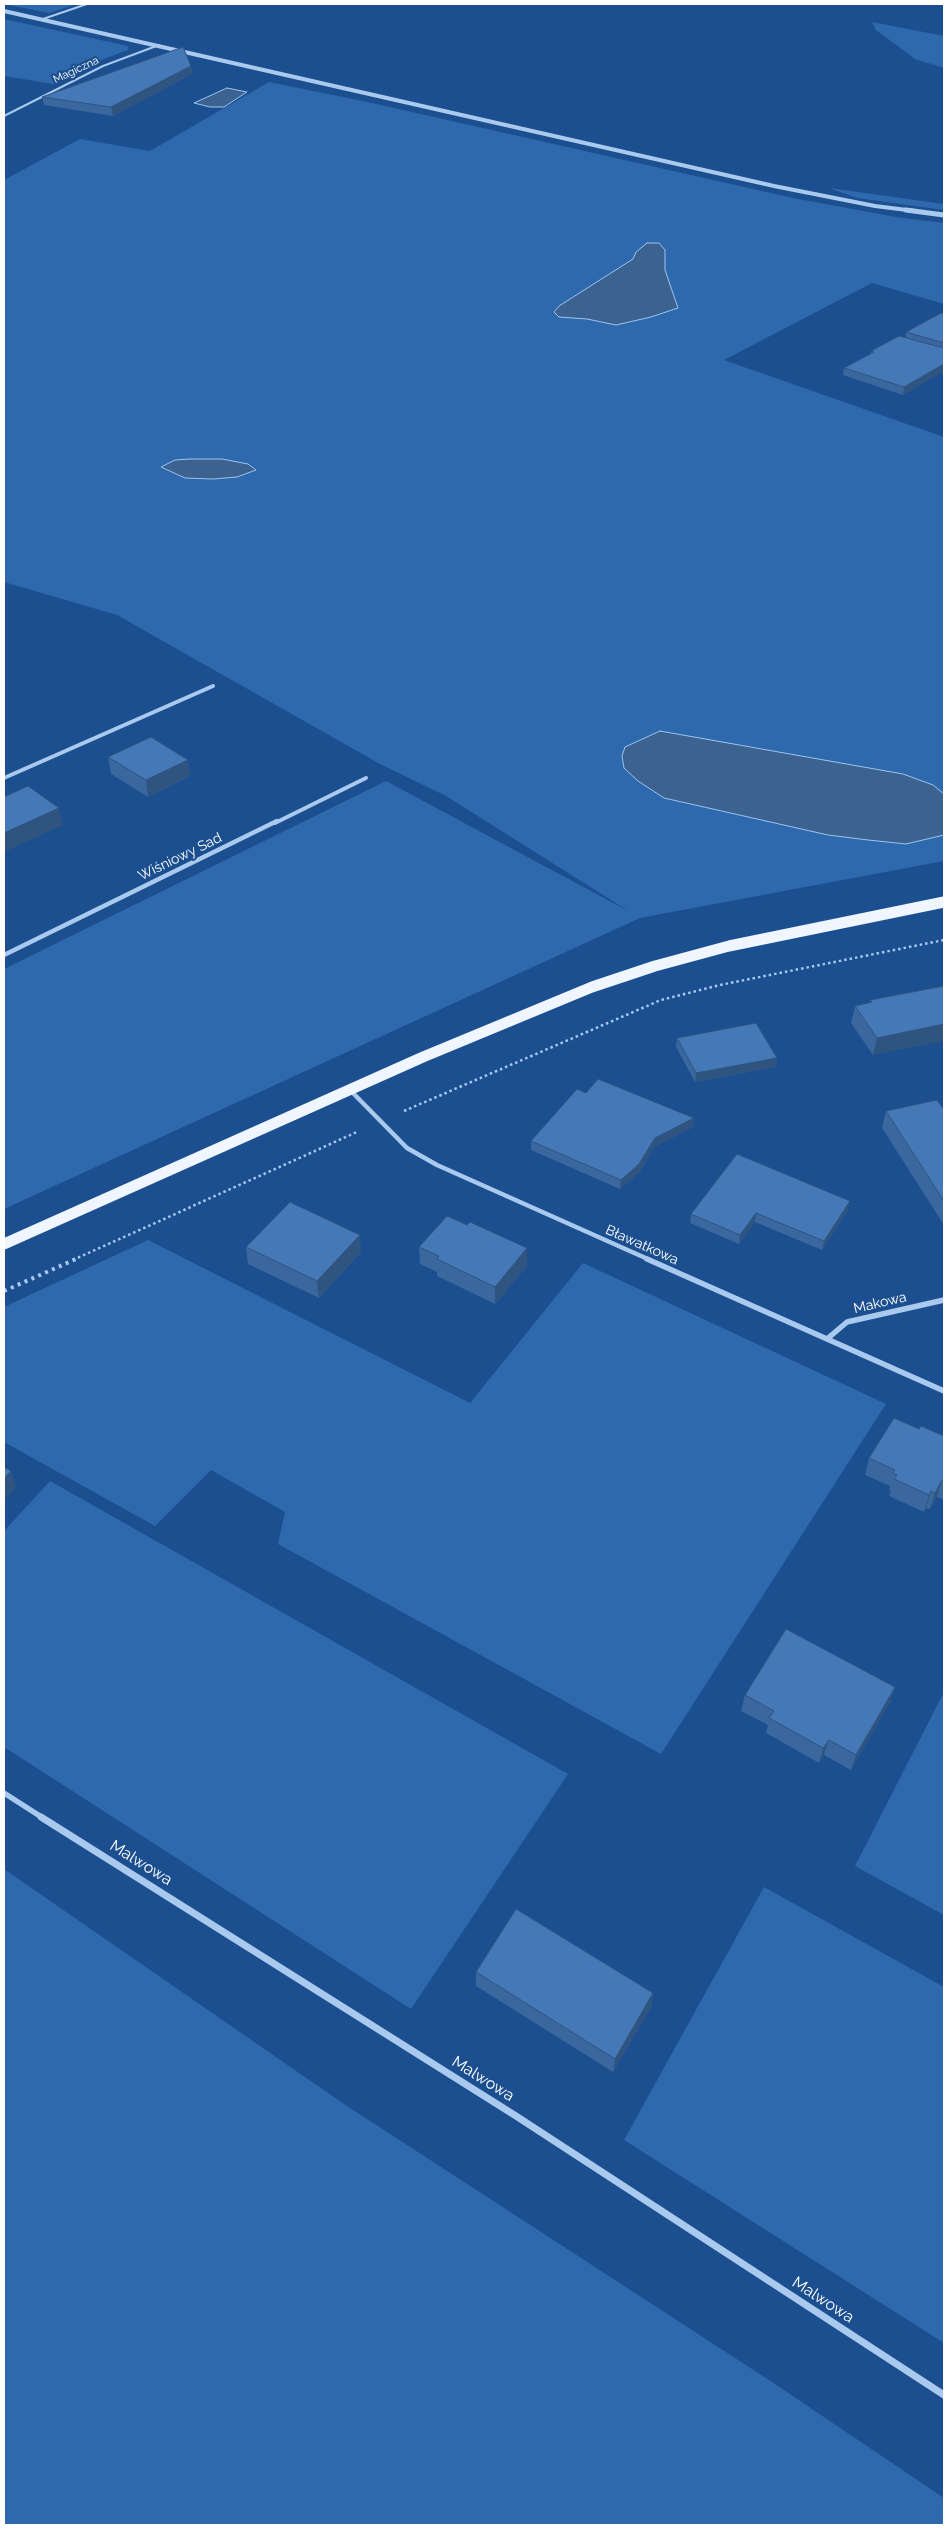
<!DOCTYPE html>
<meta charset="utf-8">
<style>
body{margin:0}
#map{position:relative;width:948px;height:2529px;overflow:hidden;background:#1b4f8f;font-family:Raleway,sans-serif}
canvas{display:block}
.frame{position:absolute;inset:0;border:5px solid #fff;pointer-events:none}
</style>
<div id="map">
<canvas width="948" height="2529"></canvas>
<div class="frame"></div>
</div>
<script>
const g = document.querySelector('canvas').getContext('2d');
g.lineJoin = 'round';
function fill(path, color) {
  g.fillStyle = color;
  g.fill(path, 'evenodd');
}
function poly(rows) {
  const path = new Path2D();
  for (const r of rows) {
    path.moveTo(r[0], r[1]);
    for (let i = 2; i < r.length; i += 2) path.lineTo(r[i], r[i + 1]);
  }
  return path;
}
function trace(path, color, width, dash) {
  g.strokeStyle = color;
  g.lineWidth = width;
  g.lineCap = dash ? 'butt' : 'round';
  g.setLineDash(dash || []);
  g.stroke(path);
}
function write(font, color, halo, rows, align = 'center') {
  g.font = font + ' Raleway,sans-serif';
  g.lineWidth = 4.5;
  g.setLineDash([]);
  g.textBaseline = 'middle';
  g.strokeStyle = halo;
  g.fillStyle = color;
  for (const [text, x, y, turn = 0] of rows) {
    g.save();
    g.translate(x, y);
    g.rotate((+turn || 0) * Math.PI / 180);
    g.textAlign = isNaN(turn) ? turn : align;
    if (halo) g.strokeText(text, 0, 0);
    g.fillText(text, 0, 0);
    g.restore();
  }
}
fill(poly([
 [4,4,77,4,49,13],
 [4,19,128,46,128,50,85,66,53,84,4,76],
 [872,22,944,36,944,68,915,59,876,30],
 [269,82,372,103,793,198,896,217,944,223,944,304,872,283,724,360,944,437,944,861,640,918,4,1209,4,969,386,781,630,912,446,796,380,764,117,615,4,582,4,180,80,139,150,151],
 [829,188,944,204,944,210,857,198],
 [148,1240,470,1403,583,1263,886,1404,661,1754,278,1544,285,1512,211,1470,155,1526,4,1442,4,1307],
 [50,1481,568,1774,411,2009,4,1747,4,1531],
 [944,1692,944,1915,855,1866],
 [4,1869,344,2104,772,2382,944,2498,944,2525,4,2525],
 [764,1887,944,1987,944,2343,624,2140]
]), '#2e69ad');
const water = poly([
 [227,88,247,92,224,107,210,107,194,103,227,88],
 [647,243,659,243,665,250,665,270,678,308,651,317,616,325,587,319,559,317,554,312,559,306,633,259,636,252,647,243],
 [190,459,222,459,248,464,256,470,237,477,213,479,185,478,161,467,175,460,190,459],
 [660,731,903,774,933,785,944,794,944,835,906,844,868,840,828,835,664,798,638,781,624,768,622,756,625,747,660,731]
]);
fill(water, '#3c6290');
trace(water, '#9cc4f0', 1);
trace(poly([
 [404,1111,661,1000,720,985,944,940],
 [73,1260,357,1132]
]), '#a9c9ee', 2.5, [2.5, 3]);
trace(poly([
 [4,1291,76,1259]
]), '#a9c9ee', 4, [3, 4.5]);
trace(poly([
 [43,19,87,4]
]), '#a9c9ee', 2);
trace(poly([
 [4,116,103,66,159,45]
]), '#a9c9ee', 2);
trace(poly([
 [4,778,213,686],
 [275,823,366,778]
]), '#a9c9ee', 4);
trace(poly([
 [4,955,277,821],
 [350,1090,407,1148,437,1165,650,1260]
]), '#a9c9ee', 4.5);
trace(poly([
 [647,1259,944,1391],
 [827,1339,847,1322,944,1300],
 [4,1793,43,1818]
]), '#a9c9ee', 5.5);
trace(poly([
 [41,1817,516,2116,944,2395]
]), '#a9c9ee', 7);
trace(poly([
 [4,11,774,186,875,206,915,211]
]), '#a9c9ee', 4);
trace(poly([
 [906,210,944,215]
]), '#a9c9ee', 5);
trace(poly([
 [4,1244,423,1057,592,987,655,966,729,946,944,902]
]), '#f0f6ff', 11);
fill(poly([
 [191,66,192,74,113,116,44,105,42,97],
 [944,314,944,371,903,395,843,375,844,368,870,354,871,351,905,338,906,332],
 [108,757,190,776,148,797,111,774],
 [944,986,873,1055,851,1023,855,1006,870,1003,870,1000],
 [677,1038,777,1058,775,1067,695,1082,676,1047],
 [586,1093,694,1118,693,1127,654,1147,639,1173,620,1189,531,1150,531,1141],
 [944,1110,944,1225,882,1128,886,1111],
 [848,1210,822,1250,755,1222,739,1244,690,1223,691,1214],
 [467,1225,527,1248,527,1266,495,1304,437,1276,437,1272,420,1264,419,1247],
 [246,1247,361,1252,319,1298,248,1264],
 [919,1429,944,1436,944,1500,937,1497,930,1509,926,1508,924,1512,889,1496,891,1491,889,1490,890,1486,865,1475,869,1458],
 [895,1687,890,1702,851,1770,824,1755,819,1763,766,1733,768,1725,741,1711,745,1695],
 [476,1972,653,1993,651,2007,613,2072,476,1986]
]), '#3a679d');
fill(poly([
 [191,66,192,74,113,116,111,107],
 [944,364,944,371,903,395,904,387],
 [188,760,190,776,148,797,146,780],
 [59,808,63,825,4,852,4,833],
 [944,1024,944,1041,873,1055,877,1038],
 [777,1058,775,1067,695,1082,696,1073],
 [694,1118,693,1127,654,1147,639,1173,620,1189,621,1180,655,1138],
 [850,1201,848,1210,822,1250,824,1241],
 [756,1213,755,1222,739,1244,740,1235],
 [360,1235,361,1252,319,1298,317,1281],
 [527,1248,527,1266,495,1304,495,1287],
 [11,1471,16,1488,4,1500,4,1479],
 [942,1480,937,1497,930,1509,935,1493],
 [931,1491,926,1508,924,1512,929,1495],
 [895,1687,890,1702,851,1770,856,1755],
 [829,1740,824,1755,819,1763,823,1748],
 [653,1993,651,2007,613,2072,615,2059]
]), '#305480');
const building = poly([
 [183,47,191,66,111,107,42,97,183,47],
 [941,313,944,314,944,343,906,332,941,313],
 [899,336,944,348,944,364,904,387,844,368,874,352,871,351,899,336],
 [151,737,188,760,146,780,108,757,151,737],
 [28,786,59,808,4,833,4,797,28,786],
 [944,986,944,1024,877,1038,855,1006,872,1002,870,1000,944,986],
 [756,1023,777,1058,696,1073,677,1038,756,1023],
 [598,1079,694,1118,655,1138,639,1164,621,1180,531,1141,577,1089,586,1093,598,1079],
 [937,1100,944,1110,944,1201,886,1111,937,1100],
 [737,1154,850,1201,824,1241,756,1213,740,1235,691,1214,737,1154],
 [290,1202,360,1235,317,1281,246,1247,290,1202],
 [447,1216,467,1225,470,1222,527,1248,495,1287,437,1259,439,1256,419,1247,447,1216],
 [894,1418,919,1429,921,1426,944,1436,944,1481,942,1480,935,1493,931,1491,929,1495,894,1479,897,1475,893,1473,895,1470,869,1458,894,1418],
 [4,1467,11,1471,4,1479,4,1467],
 [786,1629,895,1687,856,1755,829,1740,823,1748,769,1718,774,1711,745,1695,786,1629],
 [516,1909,653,1993,615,2059,476,1972,516,1909]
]);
fill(building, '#4478b7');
trace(building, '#305480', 1);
write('11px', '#fff', '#1b4f8f', [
 ["Magiczna",76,70,-25]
]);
write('14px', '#fff', '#1b4f8f', [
 ["Wiśniowy Sad",180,857,-26],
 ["Bławatkowa",642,1245,24],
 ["Makowa",880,1303,-13]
]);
write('16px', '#fff', '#1b4f8f', [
 ["Malwowa",141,1863,32],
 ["Malwowa",483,2079,32],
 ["Malwowa",823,2300,33]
]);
</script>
